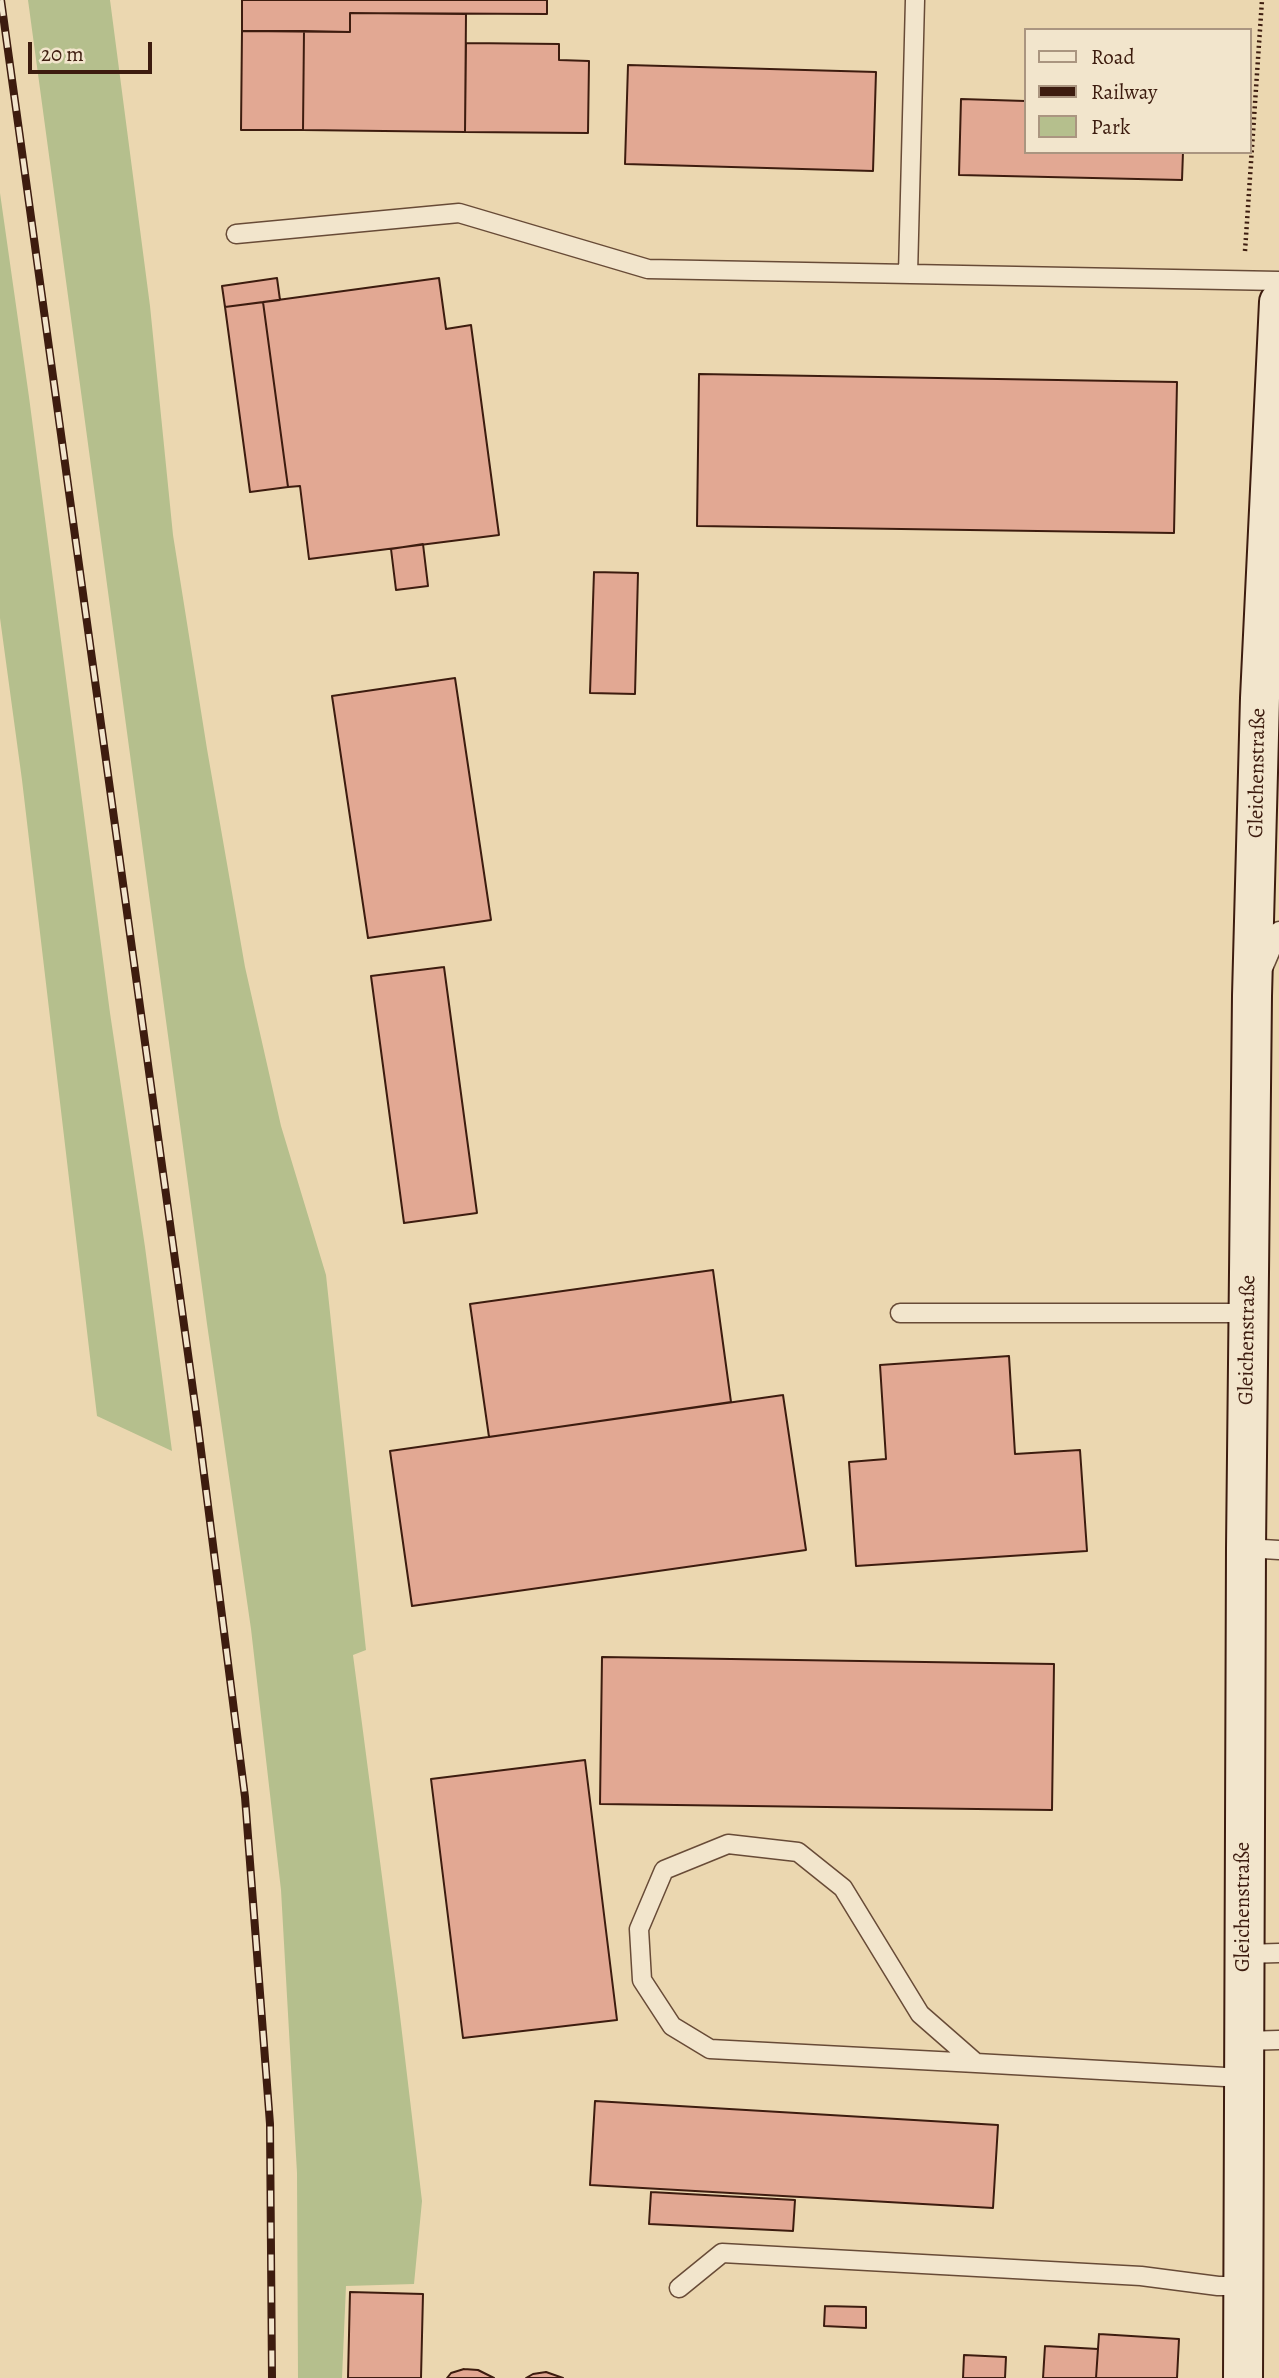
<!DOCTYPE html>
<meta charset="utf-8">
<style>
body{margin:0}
#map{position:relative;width:1279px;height:2378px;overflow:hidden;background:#ebd7b0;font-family:Alegreya,serif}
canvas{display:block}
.legend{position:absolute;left:1024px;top:28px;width:228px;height:126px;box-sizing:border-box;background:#f2e5cc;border:2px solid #aa9580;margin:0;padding:9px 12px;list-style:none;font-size:21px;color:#3d1c0f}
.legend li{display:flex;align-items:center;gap:14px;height:35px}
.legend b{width:35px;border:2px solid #aa9580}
.scale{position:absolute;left:28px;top:42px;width:124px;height:32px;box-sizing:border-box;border:4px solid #3d1c0f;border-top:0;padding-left:9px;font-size:21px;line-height:24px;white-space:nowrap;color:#3d1c0f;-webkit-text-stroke:5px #f2e5cc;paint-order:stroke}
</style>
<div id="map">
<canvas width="1279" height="2378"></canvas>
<ul class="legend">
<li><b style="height:9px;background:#f2e5cc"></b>Road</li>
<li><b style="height:9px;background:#3d1c0f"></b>Railway</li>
<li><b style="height:19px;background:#b5bf8d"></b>Park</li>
</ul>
<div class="scale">20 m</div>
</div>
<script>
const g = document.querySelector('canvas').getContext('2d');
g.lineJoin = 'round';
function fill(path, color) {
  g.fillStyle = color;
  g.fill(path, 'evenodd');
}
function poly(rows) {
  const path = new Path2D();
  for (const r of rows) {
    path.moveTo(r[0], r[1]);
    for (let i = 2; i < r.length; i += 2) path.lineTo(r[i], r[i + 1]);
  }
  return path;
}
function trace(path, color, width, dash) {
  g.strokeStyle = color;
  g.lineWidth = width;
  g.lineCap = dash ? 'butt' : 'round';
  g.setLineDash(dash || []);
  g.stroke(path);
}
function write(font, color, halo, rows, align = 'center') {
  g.font = font + ' Alegreya,serif';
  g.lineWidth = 5;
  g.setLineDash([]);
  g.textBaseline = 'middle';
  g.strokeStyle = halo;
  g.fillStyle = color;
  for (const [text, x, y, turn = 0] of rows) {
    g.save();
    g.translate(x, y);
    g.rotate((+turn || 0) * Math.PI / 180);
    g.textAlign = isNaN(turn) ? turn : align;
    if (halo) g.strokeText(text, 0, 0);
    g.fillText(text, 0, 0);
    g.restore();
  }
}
fill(poly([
 [28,0,110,0,150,306,173,535,207,749,245,967,281,1126,326,1275,366,1650,353,1655,398,1999,422,2201,414,2284,346,2286,342,2378,298,2378,297,2173,281,1890,251,1629,207,1324],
 [0,193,29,397,110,1013,145,1247,172,1451,97,1416,22,780,0,618]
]), '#b5bf8d');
const building = poly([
 [242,0,547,0,547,14,350,13,350,32,242,31,242,0],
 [350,13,466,14,465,132,303,130,304,31,350,32,350,13],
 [242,31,304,31,303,130,241,130,242,31],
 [466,43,559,44,559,60,589,61,588,133,465,132,466,43],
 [628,65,876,72,873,171,625,164,628,65],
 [961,99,1025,101,1025,152,1183,152,1182,180,959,175,961,99],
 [277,278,280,300,225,307,222,286,277,278],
 [439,278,446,329,471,325,499,535,309,559,300,486,288,487,263,302,439,278],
 [263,302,288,487,250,492,225,307,263,302],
 [699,374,1177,382,1174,533,697,526,699,374],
 [423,544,428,586,396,590,391,549,423,544],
 [594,572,638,573,635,694,590,693,594,572],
 [455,678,491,920,368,938,332,696,455,678],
 [444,967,477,1213,404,1223,371,976,444,967],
 [713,1270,731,1402,489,1437,470,1304,713,1270],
 [1009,1356,1015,1454,1080,1450,1087,1551,856,1566,849,1462,886,1459,880,1365,1009,1356],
 [783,1395,806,1550,412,1606,390,1451,783,1395],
 [602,1657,1054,1664,1052,1810,600,1804,602,1657],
 [585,1760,617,2020,463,2038,431,1779,585,1760],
 [595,2101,998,2125,993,2208,590,2185,595,2101],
 [651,2192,795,2200,793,2231,649,2224,651,2192],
 [350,2292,423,2294,421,2378,348,2378,350,2292],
 [825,2306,866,2307,866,2328,824,2326,825,2306],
 [1099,2334,1179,2339,1177,2378,1096,2378,1099,2334],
 [1045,2346,1098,2349,1096,2378,1043,2378,1045,2346],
 [964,2355,1006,2357,1005,2378,963,2378,964,2355],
 [464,2369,478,2370,494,2378,447,2378,451,2373,464,2369],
 [546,2372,563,2378,526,2378,533,2374,546,2372]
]);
fill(building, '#e2a893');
trace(building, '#3d1c0f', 2);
const lane = poly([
 [236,234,459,213,648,269,1279,281],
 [908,274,915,0],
 [1264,966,1279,931],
 [900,1313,1248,1313],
 [1246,1548,1279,1550],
 [1244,1954,1279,1953],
 [1244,2041,1279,2040],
 [976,2063,710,2049,672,2026,642,1980,639,1929,664,1870,728,1844,798,1852,843,1888,920,2014,976,2063,1243,2078],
 [679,2288,722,2253,1141,2276,1218,2286,1243,2286]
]);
const secondary = poly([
 [1243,2378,1246,1548,1252,996,1260,698,1279,302]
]);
trace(lane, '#684b37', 21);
trace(secondary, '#3d1c0f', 42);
trace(poly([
 [1245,251,1262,0]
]), '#3d1c0f', 4.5, [2, 3.5]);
trace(lane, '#f2e5cc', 18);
trace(secondary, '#f2e5cc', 38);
const rail = poly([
 [1,0,197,1419,245,1797,270,2124,272,2378]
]);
trace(rail, '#3d1c0f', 8);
trace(rail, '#f2e5cc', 5, [16]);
write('21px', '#3d1c0f', '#f2e5cc', [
 ["Gleichenstraße",1258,773,-89],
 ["Gleichenstraße",1248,1340,-89],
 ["Gleichenstraße",1244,1907,-90]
]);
</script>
